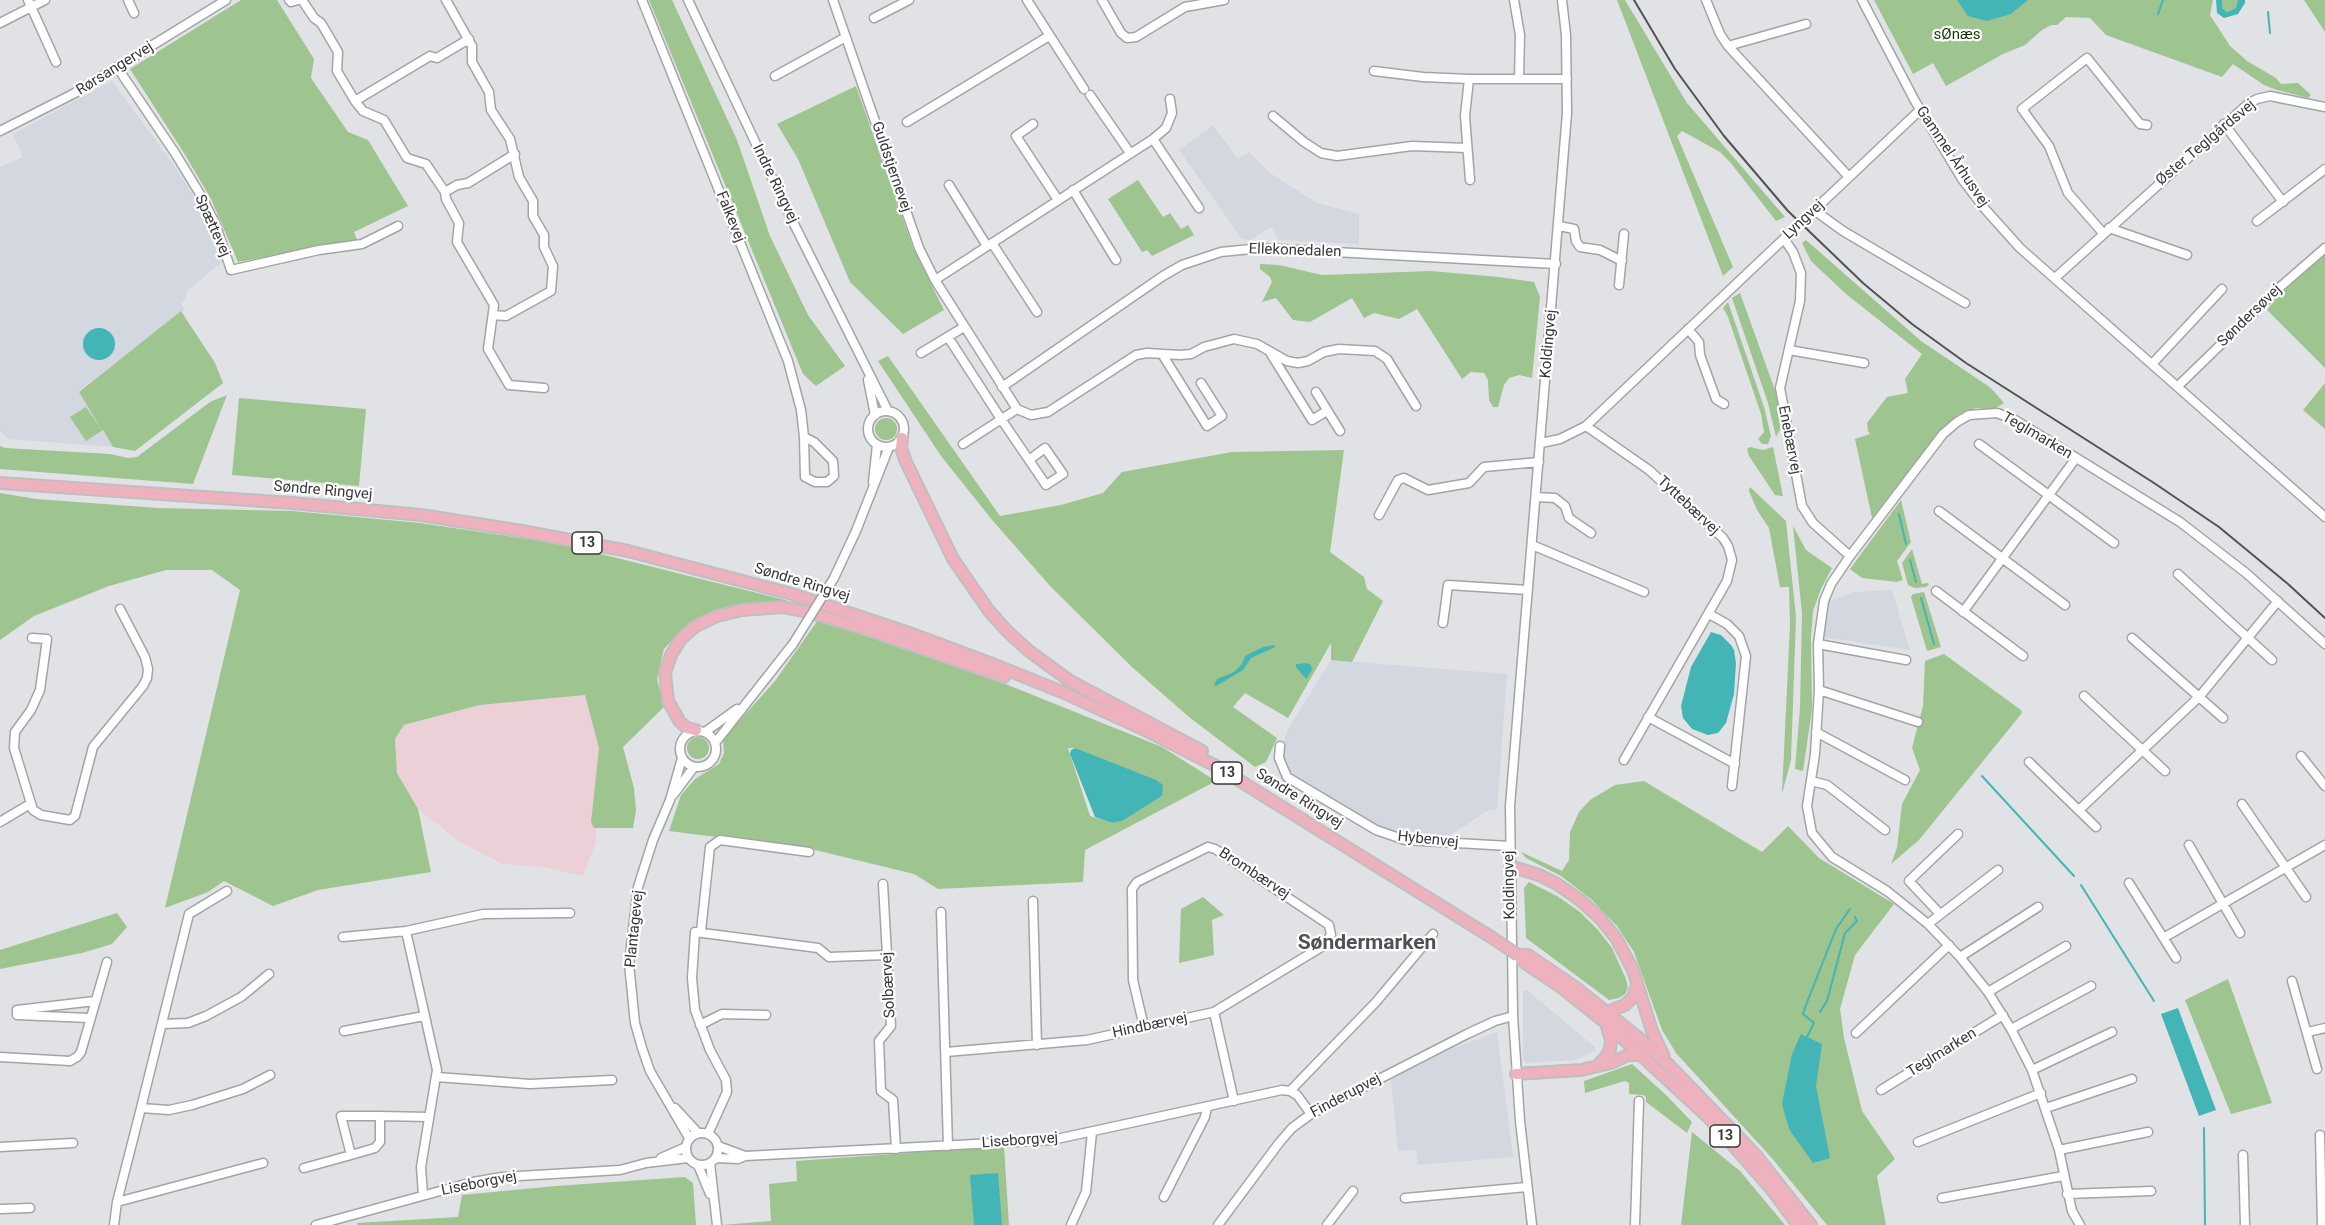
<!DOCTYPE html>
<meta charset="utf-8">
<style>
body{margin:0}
canvas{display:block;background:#e1e2e5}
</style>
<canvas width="2325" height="1225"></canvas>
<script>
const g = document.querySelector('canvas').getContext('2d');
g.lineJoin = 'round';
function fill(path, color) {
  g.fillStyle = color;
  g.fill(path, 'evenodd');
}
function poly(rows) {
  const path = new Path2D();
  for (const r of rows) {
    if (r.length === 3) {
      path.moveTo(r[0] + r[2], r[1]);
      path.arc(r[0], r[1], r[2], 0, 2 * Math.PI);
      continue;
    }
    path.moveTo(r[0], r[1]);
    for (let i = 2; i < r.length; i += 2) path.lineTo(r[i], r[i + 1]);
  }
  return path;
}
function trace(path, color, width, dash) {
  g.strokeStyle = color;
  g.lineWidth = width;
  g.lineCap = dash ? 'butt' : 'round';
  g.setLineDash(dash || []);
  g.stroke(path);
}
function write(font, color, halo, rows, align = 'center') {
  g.font = font + ' Roboto,sans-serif';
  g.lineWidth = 4.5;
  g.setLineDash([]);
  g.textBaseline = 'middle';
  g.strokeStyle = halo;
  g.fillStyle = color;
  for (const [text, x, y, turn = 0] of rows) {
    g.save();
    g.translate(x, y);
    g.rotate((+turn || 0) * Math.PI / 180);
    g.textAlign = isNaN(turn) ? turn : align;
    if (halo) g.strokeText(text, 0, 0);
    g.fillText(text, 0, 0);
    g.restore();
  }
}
fill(poly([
 [112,81,178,171,193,195,208,226,222,262,187,291,185,299,180,303,185,309,79,391,113,447,9,439,0,431,0,167,23,157,13,134],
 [1213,125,1238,159,1249,152,1270,173,1317,203,1359,214,1359,244,1279,240,1271,227,1251,240,1242,239,1179,150],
 [1892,590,1910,650,1823,637,1825,616,1829,601,1854,592],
 [1331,660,1507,674,1497,809,1487,811,1449,836,1395,831,1379,826,1290,774,1285,767,1282,747,1287,731],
 [1527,990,1596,1048,1593,1052,1575,1060,1526,1063,1523,1059,1523,992],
 [1497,1032,1513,1157,1418,1165,1416,1150,1398,1151,1391,1079,1454,1048]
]), '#d2d7e0');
fill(poly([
 [585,695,599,748,591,822,596,831,596,843,583,876,542,867,502,864,460,842,418,809,397,773,395,739,404,726,480,705]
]), '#ebd1d7');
fill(poly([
 [241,0,277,0,314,59,311,78,348,132,368,140,408,206,354,232,357,240,238,262,211,199,184,153,130,69],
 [649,0,672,0,737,140,770,236,808,315,845,366,816,386,803,374],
 [1617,0,1625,0,1687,103,1785,217,1776,221,1730,162,1720,152,1682,131,1677,136,1733,267,1723,276],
 [1874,0,2213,0,2210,15,2230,46,2247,61,2276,78,2281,84,2298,83,2311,95,2308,98,2277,90,2264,85,2233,64,2222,77,2106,35,2090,18,2066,17,2057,25,2051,25,2042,30,2025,45,2003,54,1946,86,1933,63,1913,74],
 [2222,0,2238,0,2239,4,2236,8,2227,12,2222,8],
 [2304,0,2325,0,2325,32],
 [856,86,913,248,944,310,903,334,850,282,798,159,777,124],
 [1138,180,1163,217,1170,213,1181,229,1188,225,1194,235,1152,256,1147,250,1142,252,1108,199],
 [1806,240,1921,341,1991,388,2004,403,1992,410,1976,408,1959,414,1943,427,1872,518,1855,439,1870,434,1868,431,1867,423,1887,397,1908,393,1905,379,1922,354,1846,294,1811,261,1802,243],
 [2325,252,2325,368,2267,310,2291,281],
 [1260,264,1279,265,1322,275,1431,271,1499,277,1534,282,1540,297,1532,378,1519,375,1509,378,1504,385,1498,407,1493,407,1489,400,1488,380,1484,373,1471,372,1462,379,1417,309,1399,319,1374,313,1364,318,1352,298,1310,322,1293,320,1276,298,1262,302,1272,282,1270,277,1260,269],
 [1740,293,1776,393,1782,426,1776,437,1768,403,1732,298],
 [1728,302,1764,407,1771,436,1768,444,1762,444,1758,439,1764,432,1761,414,1728,317,1723,308],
 [181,311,215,363,223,383,135,451,113,447,103,430,86,441,70,417,86,407,102,430,79,392],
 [888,356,1000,516,1061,505,1103,493,1122,472,1232,452,1344,450,1330,552,1364,577,1367,589,1383,601,1352,662,1331,660,1331,643,1288,718,1245,693,1233,707,1277,738,1266,762,1255,767,1189,717,1133,668,1051,587,993,521,941,456,878,361],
 [2325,383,2325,429,2303,410],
 [227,395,193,484,0,469,0,446,5,448,110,454,128,458,137,457,210,402],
 [239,398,366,409,359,486,232,475],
 [886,429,11],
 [1750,447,1763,450,1773,447,1783,496,1775,495,1749,456,1747,449],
 [1750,487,1786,521,1796,617,1791,760,1782,794,1790,624,1789,587,1780,587,1769,528,1757,510,1749,491],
 [0,493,36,499,158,508,292,511,420,523,561,544,789,601,745,604,715,612,686,626,664,649,657,679,664,707,623,747,634,788,636,810,633,828,594,828,591,822,599,748,585,695,480,705,404,725,395,739,397,773,418,809,431,872,318,890,273,906,224,881,208,892,165,908,240,590,212,570,166,570,109,586,34,616,0,640],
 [1901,500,1911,542,1897,561,1903,580,1897,582,1862,578,1850,569],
 [1793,526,1806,550,1832,568,1821,589,1813,611,1811,637,1812,709,1803,771,1795,769,1800,708,1802,613],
 [1912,549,1922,584,1928,583,1929,584,1926,587,1915,588,1908,585,1902,563],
 [1924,592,1941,647,1927,651,1911,597,1913,594],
 [818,620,998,681,1162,747,1216,781,1085,850,1083,882,938,889,914,874,811,849,669,831,681,795,695,779,719,764,724,753,723,739,775,681],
 [1068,748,1075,748,1162,796,1121,821,1112,823,1090,816],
 [1944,654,2021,710,2022,713,1919,840,1891,864,1897,848,1902,804,1920,770,1912,748,1923,706,1925,661],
 [698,748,11],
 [1644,781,1762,852,1788,826,1819,858,1894,904,1855,955,1840,1009,1844,1038,1862,1111,1895,1159,1877,1176,1886,1225,1827,1225,1770,1156,1676,1053,1662,1030,1634,952,1617,926,1592,900,1561,876,1526,858,1521,852,1562,871,1569,860,1570,832,1579,812,1590,800,1615,785],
 [1529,882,1557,896,1580,912,1598,930,1612,948,1626,979,1628,988,1625,994,1619,998,1609,1000,1526,938,1524,888],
 [1203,897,1224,915,1212,920,1214,955,1179,963,1181,909],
 [117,913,127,927,112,944,82,953,0,969,0,950],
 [2228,979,2272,1103,2231,1114,2185,1000],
 [1632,1064,1666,1095,1692,1122,1687,1133,1646,1102,1646,1097,1643,1095,1629,1094,1629,1083,1625,1081,1585,1093,1584,1081],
 [1692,1132,1740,1171,1785,1225,1681,1225],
 [1004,1146,1009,1225,721,1225,771,1221,769,1184,797,1181,796,1161],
 [685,1177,693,1183,696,1225,357,1225,357,1223,458,1217,462,1195,556,1186]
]), '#9ec490');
fill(poly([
 [1957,0,2028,0,2011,14,1987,21,1968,16],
 [2216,0,2222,0,2222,8,2227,12,2236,8,2238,0,2245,0,2245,3,2238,14,2224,18,2217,13],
 [99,344,16],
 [1711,632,1721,635,1731,645,1734,650,1736,663,1734,694,1726,723,1718,733,1708,735,1692,729,1683,718,1681,706,1691,667],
 [1274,645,1275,647,1251,658,1243,670,1216,686,1214,685,1217,679,1234,672,1242,664,1245,656,1263,647],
 [1307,663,1311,665,1312,670,1306,679,1296,667,1296,664],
 [1075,748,1156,780,1163,785,1162,796,1122,821,1112,823,1095,817,1070,754,1071,750],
 [2178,1008,2216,1110,2199,1116,2161,1014],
 [1801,1034,1822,1044,1816,1086,1830,1158,1813,1163,1789,1129,1782,1104,1792,1054],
 [998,1173,1002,1225,974,1225,970,1175]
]), '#43b5b6');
trace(poly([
 [2268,12,2270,33],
 [2158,14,2163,0],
 [1899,514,1906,544],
 [1910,560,1916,582],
 [1921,598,1934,644],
 [1982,776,2074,876],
 [2081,885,2154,1001],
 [1820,1012,1827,1001,1845,933,1857,921,1855,917],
 [1807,1037,1814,1023,1803,1014,1806,1005,1836,929,1850,909],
 [2204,1128,2205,1225]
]), '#43b5b6', 2);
const minor = poly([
 [28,0,56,62],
 [128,0,134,13],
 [289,0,291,2,298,0],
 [302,0,314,18,321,23,338,52,337,71,355,101,363,111,384,120,407,158,426,164,445,192,446,199,459,223,457,242,494,305,488,349,509,385,544,388],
 [446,0,472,46,472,62,489,92,491,110,510,139,519,177,533,201,533,216,544,235,544,247,553,266,551,291,506,316,493,315],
 [642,0,788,361,801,410,804,437,805,477,815,482,827,482,834,476,833,461,814,442,804,437],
 [688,0,792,220,888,411],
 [833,0,919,248,935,280,1017,409,1031,415,1048,412,1136,355,1147,353,1180,355,1191,354,1204,347,1234,339,1257,344,1287,361,1298,363,1308,361,1324,352,1339,349,1375,351,1387,359,1416,406],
 [1027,0,1084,89],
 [1102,0,1121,33,1127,38,1136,37,1185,7,1224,0],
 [1514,0,1520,35,1519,79],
 [1706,0,1720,34,1728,46,1849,177],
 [1862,0,1915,101,1962,179,1985,209,2020,248,2325,517],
 [874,18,909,0],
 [0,23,45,0],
 [1728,46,1806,24],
 [117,67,175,153,200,194,215,223,231,270,319,250,362,244,398,226],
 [1374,71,1423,77,1469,79,1567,79],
 [775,76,846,37],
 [1469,79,1465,116,1470,180],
 [1090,95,1130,153],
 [355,101,430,56,437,58,469,39],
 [1273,116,1304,142,1321,153,1337,156,1412,146,1467,148],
 [907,122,1049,36],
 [1033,124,1016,136,1058,200],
 [2224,124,2283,202],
 [0,131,73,94,226,0],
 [1153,139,1166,128,1172,113,1170,99],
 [949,185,987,246],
 [1073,190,1116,260],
 [445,192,457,185,468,183,515,154],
 [1814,210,1843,231,1965,303],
 [2257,221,2325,169],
 [1559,226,1574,229,1576,241,1580,247,1600,250,1622,261],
 [2109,228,2187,255],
 [2103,233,2068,193,2049,146,2022,109,2087,58,2140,124,2147,125],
 [1784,239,1793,252,1801,273,1800,301,1780,388,1802,506,1813,523,1850,556],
 [992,243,1037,312],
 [2055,278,2248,104,2257,99,2270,96,2325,107],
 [935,280,1153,139,1199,208],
 [1619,285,1624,234],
 [1688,329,1699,342,1700,355,1716,399,1724,404],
 [948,337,1001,419,1029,460,1046,485,1063,474,1045,448,1029,460],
 [1789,350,1864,363],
 [921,353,964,327],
 [1162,354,1207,426,1222,416,1201,383],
 [1271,354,1312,420,1327,411],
 [2152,364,2222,289],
 [868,380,875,415],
 [2178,386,2279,288,2325,248],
 [1002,387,1163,276,1182,265,1221,252,1261,248,1556,264],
 [1316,392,1340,431],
 [886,429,18],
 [1586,426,1649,470,1723,538,1728,546,1732,560,1727,581,1624,760],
 [1541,443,1560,439,1586,426,1920,110],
 [963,444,1017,409],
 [1979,444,2114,543],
 [873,482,877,445],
 [1536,497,1555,498,1565,506,1569,518,1591,533],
 [1939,511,2065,605],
 [1379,515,1398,480,1404,478,1428,490,1469,483,1484,467,1539,462],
 [1532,545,1644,592],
 [2178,574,2272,660],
 [834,578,856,531,889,447],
 [1936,591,2023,656],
 [1963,612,2076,458],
 [1709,614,1727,624,1739,636,1746,656,1732,786],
 [1443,623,1448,585,1528,590],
 [32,638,47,639,40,690,31,710,15,732,14,748,33,810,41,815,70,820,75,816,93,747,143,686,147,678,148,669,145,657,120,609],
 [2132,638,2223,718],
 [1818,644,1906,660],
 [1819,690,1918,722],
 [2084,696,2165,771],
 [1648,717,1735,764],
 [698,749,18],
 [705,732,737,709],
 [1816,732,1905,780],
 [715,743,793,644],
 [1280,746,1279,758,1287,777,1376,830,1405,840,1509,846],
 [2301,756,2325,786],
 [682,758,670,800,653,840,638,887,629,964,635,1023,642,1048,650,1071,689,1138],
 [2029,762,2096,827],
 [1811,781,1827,785,1885,830],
 [673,795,694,767],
 [2242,804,2306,897],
 [2079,810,2200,696,2278,601],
 [0,822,30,804],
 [2189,845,2240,933],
 [2129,883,2176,958],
 [883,884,891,1026,879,1041,881,1091,893,1100,896,1149],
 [1033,901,1037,1045],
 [941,912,948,1146],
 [1940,914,1909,881,1958,834],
 [1928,924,1998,870],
 [406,931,437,1070,421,1167,423,1195],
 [701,931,710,847,720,840,809,852],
 [343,937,406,931,483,914,570,913],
 [2165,937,2325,845],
 [1960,957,2038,907],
 [2292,981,2317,1069],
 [1988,992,2066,946],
 [1214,1012,1234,1101],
 [89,1018,17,1015,17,1010,95,1001],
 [162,1024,188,1023,206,1016,241,997,269,974],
 [700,1025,722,1014,766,1015],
 [2011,1029,2091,986],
 [344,1031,424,1016],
 [2308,1032,2325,1028],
 [1856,1033,1949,945],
 [946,1052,1087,1040,1214,1012,1323,946,1331,935,1329,925,1215,849,1208,847,1137,882,1132,889,1133,980,1144,1027],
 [0,1057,70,1061,77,1057,81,1052,107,962],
 [2032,1070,2112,1032],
 [437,1077,530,1084,612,1080],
 [1881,1090,2003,1015],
 [1290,1091,1376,1002,1433,934],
 [141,1108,189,914,227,891],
 [675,1108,698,1133],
 [2046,1108,2132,1079],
 [380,1116,380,1142,375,1148,351,1155,341,1116,380,1116,429,1117],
 [702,1149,16],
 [708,1134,727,1092,726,1080,710,1050,695,1010,692,978,695,932,818,948,829,957,887,955],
 [2320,1135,2322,1225],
 [1918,1142,2041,1093],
 [718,1146,745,1156],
 [0,1147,73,1143],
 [2059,1150,2148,1132],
 [2243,1155,2245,1225],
 [661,1158,686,1147],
 [716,1158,738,1159,745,1156,1052,1140,1282,1090,1290,1091,1297,1095,1311,1114],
 [710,1163,717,1225],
 [698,1165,710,1194],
 [304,1168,351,1155],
 [2067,1194,2151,1191],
 [1164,1197,1205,1117,1207,1107],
 [1405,1198,1527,1187],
 [1942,1198,2063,1176],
 [117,1202,141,1108,169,1110,192,1105,243,1089,270,1075],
 [0,1209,30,1208],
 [114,1225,117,1202,263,1163],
 [316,1225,473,1182,502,1177,620,1170,646,1163,688,1158],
 [1071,1225,1086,1192,1092,1132],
 [1218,1225,1279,1143,1292,1128,1311,1114,1467,1034,1495,1021,1513,1016],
 [1327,1225,1353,1191],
 [1532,1225,1520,1121,1513,1016,1510,806,1567,113,1566,35,1562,0],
 [1635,1225,1639,1101],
 [2080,1225,2072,1211,2059,1150,2032,1070,2011,1029,1988,992,1960,957,1928,924,1887,891,1832,857,1812,833,1807,806,1815,754,1819,690,1818,644,1824,601,1831,584,1850,556,1943,434,1957,422,1969,415,1997,413,2015,420,2180,522,2246,573,2325,644]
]);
const major = poly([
 [902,438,901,448,906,462,953,559,989,611,1008,632,1029,651,1070,681,1202,751],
 [0,483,292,503,421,515,522,531,628,551,792,594,915,635,990,663,1062,692,1145,730,1216,766,1491,937],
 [696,730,687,728,680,722,668,701,665,673,671,655,681,639,696,626,717,616,742,610,782,607,808,612,866,629,1004,677],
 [1510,866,1539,875,1557,884,1580,900,1600,918,1616,938,1633,970,1652,1031,1664,1057],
 [1518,955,1528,955,1575,987,1640,1039,1669,1065,1755,1154,1811,1225],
 [1518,955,1525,963,1562,988,1606,1023,1708,1117,1772,1190,1798,1225],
 [1607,1012,1625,1005,1633,997,1637,985],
 [1598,1065,1606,1057,1610,1049,1611,1040,1606,1023],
 [1516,1074,1581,1070,1611,1063,1628,1055,1643,1055]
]);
trace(minor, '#a3a4a6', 11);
trace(major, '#bfbfc0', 14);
trace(minor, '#fff', 8);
trace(major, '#eeb1be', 10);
trace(poly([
 [1634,0,1675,69,1724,136,1788,211,1863,283,1912,324,1966,363,2154,483,2219,527,2288,584,2325,618]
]), '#525253', 2);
const minorBridge = poly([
 [793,644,834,578]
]);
const majorBridge = poly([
 [1491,937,1518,955]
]);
trace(minorBridge, '#a3a4a6', 11, []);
trace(majorBridge, '#bfbfc0', 14, []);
trace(minorBridge, '#fff', 8);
trace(majorBridge, '#eeb1be', 10);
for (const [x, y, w] of [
 [587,543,30],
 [1227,773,30],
 [1725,1136,30]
]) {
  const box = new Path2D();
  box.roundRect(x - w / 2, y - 11, w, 22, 4.5);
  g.fillStyle = '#fff';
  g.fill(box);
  trace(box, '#383839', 1.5);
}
write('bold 14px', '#383839', null, [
 ["13",587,543],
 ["13",1227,773],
 ["13",1725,1136]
]);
write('15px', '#153306', '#fff', [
 ["sØnæs",1957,35]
]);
write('15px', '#383839', '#fff', [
 ["Rørsangervej",115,69,-32],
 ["Øster Teglgårdsvej",2206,143,-40],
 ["Gammel Århusvej",1952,157,56],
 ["Guldstjernevej",891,167,71],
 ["Indre Ringvej",775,184,64],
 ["Falkevej",730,217,68],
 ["Lyngvej",1804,220,-43],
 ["Spættevej",212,226,66],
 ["Ellekonedalen",1295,251,2],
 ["Søndersøvej",2250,316,-44],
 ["Koldingvej",1549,344,-85],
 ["Teglmarken",2037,436,30],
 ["Enebærvej",1789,440,79],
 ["Søndre Ringvej",323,491,5],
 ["Tyttebærvej",1688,506,43],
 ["Søndre Ringvej",802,583,17],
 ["Søndre Ringvej",1299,799,32],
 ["Hybenvej",1428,840,6],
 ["Brombærvej",1254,874,33],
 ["Koldingvej",1510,885,-91],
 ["Plantagevej",635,929,-84],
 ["Solbærvej",889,985,-93],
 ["Hindbærvej",1150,1026,-12],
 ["Teglmarken",1942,1053,-32],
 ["Finderupvej",1346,1096,-28],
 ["Liseborgvej",1020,1141,-4],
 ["Liseborgvej",479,1184,-11]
]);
write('bold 21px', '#505153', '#fff', [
 ["Søndermarken",1367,944]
]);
</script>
